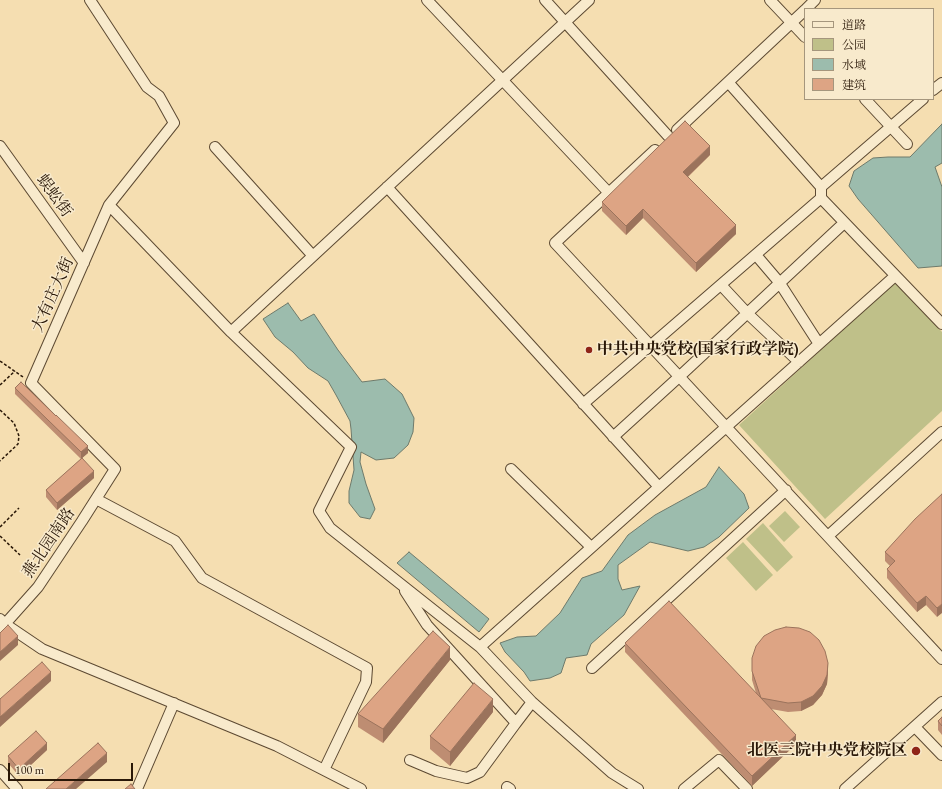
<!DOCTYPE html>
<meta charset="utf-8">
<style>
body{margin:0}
#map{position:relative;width:942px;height:789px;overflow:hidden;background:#f5deb1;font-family:"EB Garamond","Noto Serif SC",serif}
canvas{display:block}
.legend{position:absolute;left:804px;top:8px;width:130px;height:92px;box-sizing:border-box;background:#f8eacc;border:1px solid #a5967d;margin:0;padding:5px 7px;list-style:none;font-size:12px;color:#291707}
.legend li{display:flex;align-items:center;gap:8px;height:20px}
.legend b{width:20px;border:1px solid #a5967d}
.scale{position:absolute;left:8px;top:763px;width:125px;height:18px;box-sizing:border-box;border:2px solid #291707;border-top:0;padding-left:5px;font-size:12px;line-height:14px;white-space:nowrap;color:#291707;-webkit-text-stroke:3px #f8eacc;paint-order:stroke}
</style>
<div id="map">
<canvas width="942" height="789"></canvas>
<ul class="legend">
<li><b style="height:5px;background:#f8eacc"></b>道路</li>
<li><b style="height:11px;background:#bfc089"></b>公园</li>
<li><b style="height:11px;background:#9cbcad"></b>水域</li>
<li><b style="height:11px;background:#dda484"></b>建筑</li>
</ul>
<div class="scale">100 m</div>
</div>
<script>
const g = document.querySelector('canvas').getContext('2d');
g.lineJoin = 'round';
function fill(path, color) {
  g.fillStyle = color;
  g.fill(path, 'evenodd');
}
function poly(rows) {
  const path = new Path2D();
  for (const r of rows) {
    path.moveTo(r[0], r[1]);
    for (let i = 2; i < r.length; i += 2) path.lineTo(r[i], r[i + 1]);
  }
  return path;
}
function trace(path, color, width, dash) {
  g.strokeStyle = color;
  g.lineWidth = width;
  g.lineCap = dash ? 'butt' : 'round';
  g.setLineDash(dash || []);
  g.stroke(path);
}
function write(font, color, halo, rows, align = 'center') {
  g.font = font + ' "EB Garamond","Noto Serif SC",serif';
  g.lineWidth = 3;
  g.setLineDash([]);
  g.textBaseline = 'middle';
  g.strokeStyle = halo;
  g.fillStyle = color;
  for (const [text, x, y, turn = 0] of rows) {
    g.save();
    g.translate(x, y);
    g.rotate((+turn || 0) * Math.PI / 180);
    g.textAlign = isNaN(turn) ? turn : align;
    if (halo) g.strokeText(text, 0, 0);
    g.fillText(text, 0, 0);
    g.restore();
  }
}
fill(poly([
 [896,281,942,332,942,411,825,519,739,425],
 [785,511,800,527,784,542,769,526],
 [763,523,793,557,777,572,746,539],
 [743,542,773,575,756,591,726,558]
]), '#bfc089');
const water = poly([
 [942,124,942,163,935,167,942,187,942,266,918,268,858,199,849,186,854,171,873,158,888,157,910,157,942,124],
 [288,303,301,321,314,314,338,350,362,382,385,379,402,394,414,418,413,432,408,445,394,458,376,460,361,452,360,462,366,484,375,509,370,519,360,517,349,503,349,491,354,470,351,429,350,421,336,395,328,381,308,368,293,352,275,337,263,319,288,303],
 [719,467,744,494,749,508,719,537,704,547,688,551,650,542,618,565,618,579,622,590,640,586,624,615,591,644,587,655,566,658,561,673,550,678,530,681,524,672,505,652,500,643,517,637,536,636,560,613,582,578,602,571,628,535,655,515,706,487,719,467],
 [409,552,489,619,479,632,397,563,409,552]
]);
fill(water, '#9cbcad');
trace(water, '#6e7a6b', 1);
const minor = poly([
 [427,0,609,193],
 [545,0,669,137],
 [770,0,805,37],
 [806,9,815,0],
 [728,82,821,187,821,198,942,324],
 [933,90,942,83],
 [865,99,907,144],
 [677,130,805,10],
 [0,146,84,263],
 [215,147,313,256],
 [655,150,555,243,942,659],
 [387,187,659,487],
 [821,187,923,99],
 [109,205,231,332,351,447,319,511,330,528,480,647,532,702,612,773,638,789],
 [756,255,779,282,819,344],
 [721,285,747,313,799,362],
 [231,332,589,0],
 [583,404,821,198],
 [613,437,680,376,844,223],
 [511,469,591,547],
 [96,499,175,541,202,578,367,668,366,682,324,770],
 [828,536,942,432],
 [405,591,427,625,516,723,532,702],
 [0,619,5,624,42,649,277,746,361,789],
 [0,629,5,624,38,587,82,521,115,469,31,383,109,205,174,123,159,96,147,87,90,0],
 [480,647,895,276],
 [592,668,786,490],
 [915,727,942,755],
 [410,760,436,771,467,778,480,772,516,723],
 [0,770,17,789],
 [507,787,510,789],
 [137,789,174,703],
 [684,789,719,760,747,789],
 [845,789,942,702]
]);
trace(minor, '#5c4932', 12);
trace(poly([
 [0,361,23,377],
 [0,385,15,371],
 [0,410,14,423,19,436,18,444,0,461],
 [0,527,19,508],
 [0,536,20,555]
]), '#291707', 1.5, [3, 2]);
trace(minor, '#f8eacc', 10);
fill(poly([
 [710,155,688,177,736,234,696,272,643,218,626,235,602,211,602,202],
 [15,388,88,453,82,458,94,478,57,510,46,497,46,490,81,459,15,394],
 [942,494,937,617,926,605,917,612,887,578,887,569,890,566,885,561,885,552],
 [625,643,756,693,752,680,752,658,828,672,827,684,822,695,813,705,801,711,788,712,771,709,796,744,752,786,625,652],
 [450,660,383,743,358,727,358,714],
 [493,712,450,766,430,749,430,736],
 [942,717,942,735,938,730,938,721],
 [47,750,19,776,8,763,8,756]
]), '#be8d72');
fill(poly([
 [710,146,710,155,683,181,683,172],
 [643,209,643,218,626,235,626,226],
 [736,225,736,234,696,272,696,263],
 [88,446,88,453,81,459,81,452],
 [94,471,94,478,57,510,57,503],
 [926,596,926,605,917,612,917,603],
 [942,604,942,613,937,617,937,608],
 [18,636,18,645,0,661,0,652],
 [450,647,450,660,383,743,383,729],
 [828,663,828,672,827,684,822,695,813,705,801,711,801,702],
 [51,672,51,681,0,727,0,717],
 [493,699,493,712,450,766,450,752],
 [796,735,796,744,752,786,752,776],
 [47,743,47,750,19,776,19,769],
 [107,753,107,762,76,789,66,789]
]), '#9b735c');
const building = poly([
 [685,121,710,146,683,172,736,225,696,263,643,209,626,226,602,202,656,149,685,121],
 [21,382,56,416,56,415,88,446,81,452,15,388,21,382],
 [82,458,94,471,57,503,46,490,82,458],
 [942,494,942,604,937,608,926,596,917,603,887,569,895,561,885,552,915,519,942,494],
 [669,601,796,735,752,776,625,643,669,601],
 [8,625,18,636,0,652,0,633,8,625],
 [786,627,799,628,810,632,819,640,825,651,828,663,827,675,822,686,813,696,801,702,788,703,761,698,752,671,752,658,756,646,764,636,775,630,786,627],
 [433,631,450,647,383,729,358,714,433,631],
 [42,662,51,672,0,717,0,699,42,662],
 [474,683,493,699,450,752,430,736,474,683],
 [942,717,942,726,938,721,942,717],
 [36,731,47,743,19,769,8,756,36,731],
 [98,743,107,753,66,789,46,789,98,743],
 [131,784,135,789,125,789,131,784]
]);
fill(building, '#dda484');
trace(building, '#9b735c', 1);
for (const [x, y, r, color] of [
 [589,350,4,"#8f2418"],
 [916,751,5,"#8f2418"]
]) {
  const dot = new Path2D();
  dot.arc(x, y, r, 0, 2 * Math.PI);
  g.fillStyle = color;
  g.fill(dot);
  trace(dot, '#f8eacc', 1.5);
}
write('16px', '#291707', '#f8eacc', [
 ["蜈蚣街",54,196,54],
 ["大有庄大街",53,295,-66],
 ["燕北园南路",49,543,-56]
]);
write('bold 16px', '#291707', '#f8eacc', [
 ["中共中央党校(国家行政学院)",597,350],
 ["北医三院中央党校院区",907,751,"right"]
], 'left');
</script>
